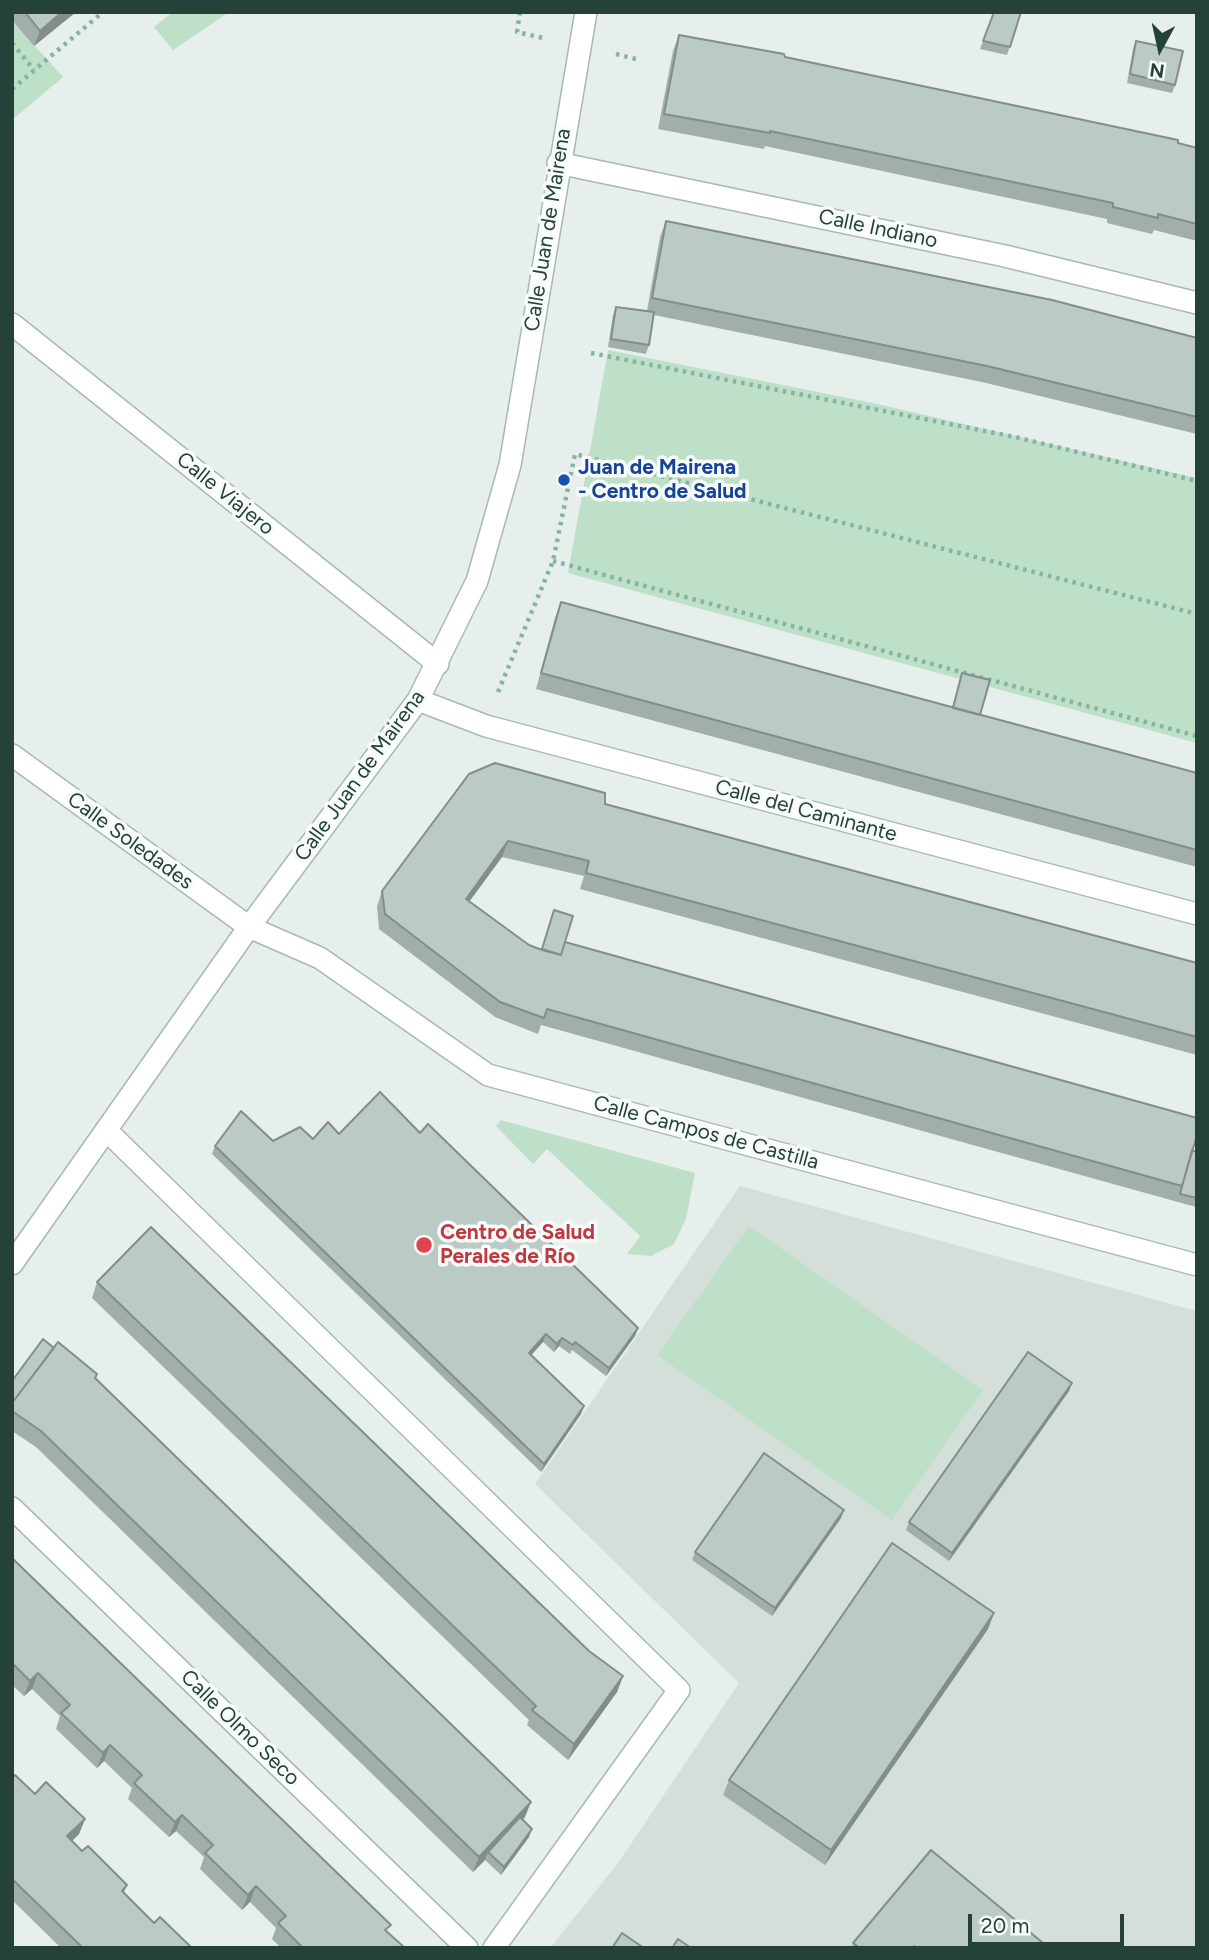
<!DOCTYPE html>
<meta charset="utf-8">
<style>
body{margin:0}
#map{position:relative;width:1209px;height:1960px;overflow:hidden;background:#e6efeb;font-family:Figtree,sans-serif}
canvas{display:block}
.frame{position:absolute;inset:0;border:14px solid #24423a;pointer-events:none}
.north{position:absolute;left:1125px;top:14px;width:70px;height:70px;-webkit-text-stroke:5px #f7fbf9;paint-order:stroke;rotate:188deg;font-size:19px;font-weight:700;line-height:28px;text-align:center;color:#24423a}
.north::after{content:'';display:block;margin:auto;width:24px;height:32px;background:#24423a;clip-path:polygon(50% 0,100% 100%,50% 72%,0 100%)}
.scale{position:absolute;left:968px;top:1914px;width:156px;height:32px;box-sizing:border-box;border:4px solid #24423a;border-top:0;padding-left:9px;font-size:21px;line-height:24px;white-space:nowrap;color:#24423a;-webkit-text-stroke:5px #f7fbf9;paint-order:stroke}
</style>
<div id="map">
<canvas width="1209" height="1960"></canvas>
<div class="frame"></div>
<div class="north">N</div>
<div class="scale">20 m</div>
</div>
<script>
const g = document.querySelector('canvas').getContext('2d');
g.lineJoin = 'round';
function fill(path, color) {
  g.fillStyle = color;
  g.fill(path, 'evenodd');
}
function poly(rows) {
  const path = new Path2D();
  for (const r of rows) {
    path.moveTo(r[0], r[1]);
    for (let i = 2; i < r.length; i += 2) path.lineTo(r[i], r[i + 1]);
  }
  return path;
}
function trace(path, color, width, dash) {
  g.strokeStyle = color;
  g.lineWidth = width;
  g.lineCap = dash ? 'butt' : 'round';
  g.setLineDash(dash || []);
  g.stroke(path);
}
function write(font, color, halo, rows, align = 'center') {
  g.font = font + ' Figtree,sans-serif';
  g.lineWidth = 7;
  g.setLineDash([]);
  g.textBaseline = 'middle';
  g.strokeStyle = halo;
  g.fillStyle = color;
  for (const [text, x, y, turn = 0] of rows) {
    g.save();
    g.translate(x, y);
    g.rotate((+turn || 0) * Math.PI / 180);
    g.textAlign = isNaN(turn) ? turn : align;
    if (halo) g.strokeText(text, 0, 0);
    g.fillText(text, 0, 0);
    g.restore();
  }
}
fill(poly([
 [740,1186,1197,1311,1197,1948,550,1948,618,1863,739,1683,535,1484]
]), '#d4dfda');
fill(poly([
 [173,12,229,12,173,50,154,27],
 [12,20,63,77,12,120],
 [608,350,873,403,1197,478,1197,743,568,573],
 [501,1120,695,1173,686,1219,674,1244,651,1256,627,1254,640,1236,547,1149,533,1164,496,1126],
 [749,1226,983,1390,892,1520,657,1355]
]), '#bfe0c8');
const street = poly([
 [558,163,1005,256,1197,303],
 [12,324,438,664],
 [418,700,486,726,1197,914],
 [12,755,249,927,320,958,488,1075,1197,1265],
 [106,1130,679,1690,494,1948],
 [12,1264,249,927,418,700,477,581,510,465,586,12],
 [12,1508,467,1948]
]);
trace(street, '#a8b8b2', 24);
trace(poly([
 [520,12,517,32,543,38],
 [12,43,34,70],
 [616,54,636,59],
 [12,89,103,12],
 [591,353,1015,437,1197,481],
 [553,561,1197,736],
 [498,692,553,561,575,454,1197,614]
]), '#86b3a5', 4.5, [3.5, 5]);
trace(street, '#fff', 21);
fill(poly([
 [12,12,76,12,34,46,12,20],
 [994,12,1021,12,1007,55,980,49],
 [679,35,785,57,1197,148,1197,241,1154,230,1152,234,1107,223,1107,219,765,146,764,149,658,129,673,51],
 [1136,41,1175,85,1172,93,1127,83,1133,49],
 [666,221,1197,338,1197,434,982,382,654,315,649,345,646,354,608,347,613,315,616,307,647,311,660,237],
 [561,602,952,707,962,673,980,715,1197,773,1197,867,536,689,555,618],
 [605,804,1197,963,1197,1055,580,889,584,876,502,857,469,902,529,945,542,949,563,947,1197,1152,1196,1207,541,1025,538,1034,495,1017,379,929,377,906,382,891],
 [420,1133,638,1328,635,1336,606,1376,572,1350,570,1354,559,1346,554,1352,543,1342,531,1355,584,1406,581,1414,541,1472,212,1154,215,1146,313,1139,339,1134],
 [97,1282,623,1676,617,1692,568,1760,527,1725,529,1720,92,1298],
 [54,1348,95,1379,525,1817,523,1820,529,1837,501,1875,485,1860,473,1872,36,1447,12,1431,12,1381],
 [1072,1383,1069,1391,949,1561,906,1530,909,1522],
 [841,1518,772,1616,692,1560,695,1552],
 [12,1558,388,1933,405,1948,281,1948,272,1939,276,1928,250,1902,242,1910,200,1869,204,1857,176,1831,169,1837,128,1799,132,1788,104,1761,97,1768,56,1729,60,1716,32,1689,24,1696,12,1685],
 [988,1629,825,1865,723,1795,729,1780],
 [12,1778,35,1794,85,1819,79,1834,72,1841,82,1851,127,1885,124,1893,154,1923,192,1948,61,1948,12,1900],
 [853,1943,1049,1948,852,1948]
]), '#a1aea9');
fill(poly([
 [62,12,76,12,34,46,40,31],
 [508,841,502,857,460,914,466,899],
 [638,1328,635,1336,606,1376,609,1368],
 [546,1334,543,1342,526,1361,529,1353],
 [562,1338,559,1346,554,1352,557,1344],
 [1072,1383,1069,1391,949,1561,952,1553],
 [584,1406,581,1414,541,1472,544,1464],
 [844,1510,841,1518,772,1616,775,1608],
 [994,1613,988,1629,825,1865,831,1850],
 [38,1673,32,1689,24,1696,30,1681],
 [623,1676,617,1692,568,1760,574,1744],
 [110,1745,104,1761,97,1768,103,1753],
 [531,1802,525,1817,490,1854,488,1852,485,1860,473,1872,479,1857],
 [182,1815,176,1831,169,1837,175,1822],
 [85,1819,79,1834,61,1852,67,1836],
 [532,1829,529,1837,501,1875,504,1867],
 [256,1886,250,1902,242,1910,248,1895]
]), '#838d89');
const building = poly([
 [25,12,62,12,40,31,25,12],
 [994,12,1021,12,1010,47,983,41,994,12],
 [679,35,784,54,785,57,1178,140,1178,143,1197,148,1197,224,1158,214,1158,218,1113,207,1113,203,770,131,770,133,664,114,679,35],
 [1136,41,1183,51,1175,85,1130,74,1136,41],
 [666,221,1052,300,1197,338,1197,417,987,366,652,298,666,221],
 [616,307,654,312,649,345,611,339,616,307],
 [561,602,1197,773,1197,850,541,673,561,602],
 [962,673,990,680,980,715,953,708,962,673],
 [495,763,605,793,605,804,1197,963,1197,1037,586,873,589,861,508,841,466,899,529,945,542,950,561,955,565,942,1197,1118,1197,1135,1182,1186,547,1009,544,1018,500,1002,385,914,382,891,469,774,495,763],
 [554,910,573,916,561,955,542,949,554,910],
 [380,1092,420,1133,428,1124,638,1328,609,1368,575,1342,573,1345,562,1338,557,1344,546,1334,529,1353,584,1406,544,1464,215,1146,241,1111,273,1141,300,1127,313,1139,328,1122,339,1134,380,1092],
 [1192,1150,1197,1152,1197,1198,1180,1194,1192,1150],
 [151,1227,589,1651,623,1676,574,1744,532,1710,536,1706,97,1282,151,1227],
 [43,1339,54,1348,12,1403,12,1381,43,1339],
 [58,1342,97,1374,95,1378,531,1802,479,1857,41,1431,12,1411,12,1403,58,1342],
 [1028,1352,1072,1383,952,1553,909,1522,1028,1352],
 [764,1453,844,1510,775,1608,695,1552,764,1453],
 [892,1543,994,1613,831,1850,729,1780,892,1543],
 [12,1558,391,1925,385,1930,405,1948,303,1948,278,1923,286,1916,256,1886,248,1895,205,1853,213,1845,182,1815,175,1822,134,1783,142,1775,110,1745,103,1753,61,1713,70,1705,38,1673,30,1681,12,1663,12,1558],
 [15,1775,35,1794,46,1782,85,1819,67,1836,82,1851,88,1846,127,1885,122,1891,154,1923,160,1917,192,1948,83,1948,12,1879,12,1778,15,1775],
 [520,1817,532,1829,504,1867,488,1852,520,1817],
 [931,1850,1049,1948,916,1948,914,1946,913,1948,860,1948,853,1943,931,1850],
 [622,1933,644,1948,612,1948,622,1933],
 [678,1939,691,1948,672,1948,678,1939]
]);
fill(building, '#bbcac4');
trace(building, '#838d89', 2);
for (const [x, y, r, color] of [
 [564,480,7,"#1a4fb4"],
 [424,1245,9,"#e0444e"]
]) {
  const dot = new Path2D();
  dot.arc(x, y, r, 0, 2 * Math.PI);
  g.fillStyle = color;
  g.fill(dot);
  trace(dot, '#f7fbf9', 2.5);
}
write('21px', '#24423a', '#f7fbf9', [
 ["Calle Indiano",878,229,12],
 ["Calle Juan de Mairena",548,230,-81],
 ["Calle Viajero",225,494,39],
 ["Calle Juan de Mairena",360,776,-54],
 ["Calle del Caminante",806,811,15],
 ["Calle Soledades",130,841,36],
 ["Calle Campos de Castilla",706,1133,15],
 ["Calle Olmo Seco",240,1728,44]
]);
write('bold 21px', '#164399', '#f7fbf9', [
 ["Juan de Mairena",578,468],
 ["- Centro de Salud",578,492]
], 'left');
write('bold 21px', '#be3a42', '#f7fbf9', [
 ["Centro de Salud",440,1233],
 ["Perales de Río",440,1257]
], 'left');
</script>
